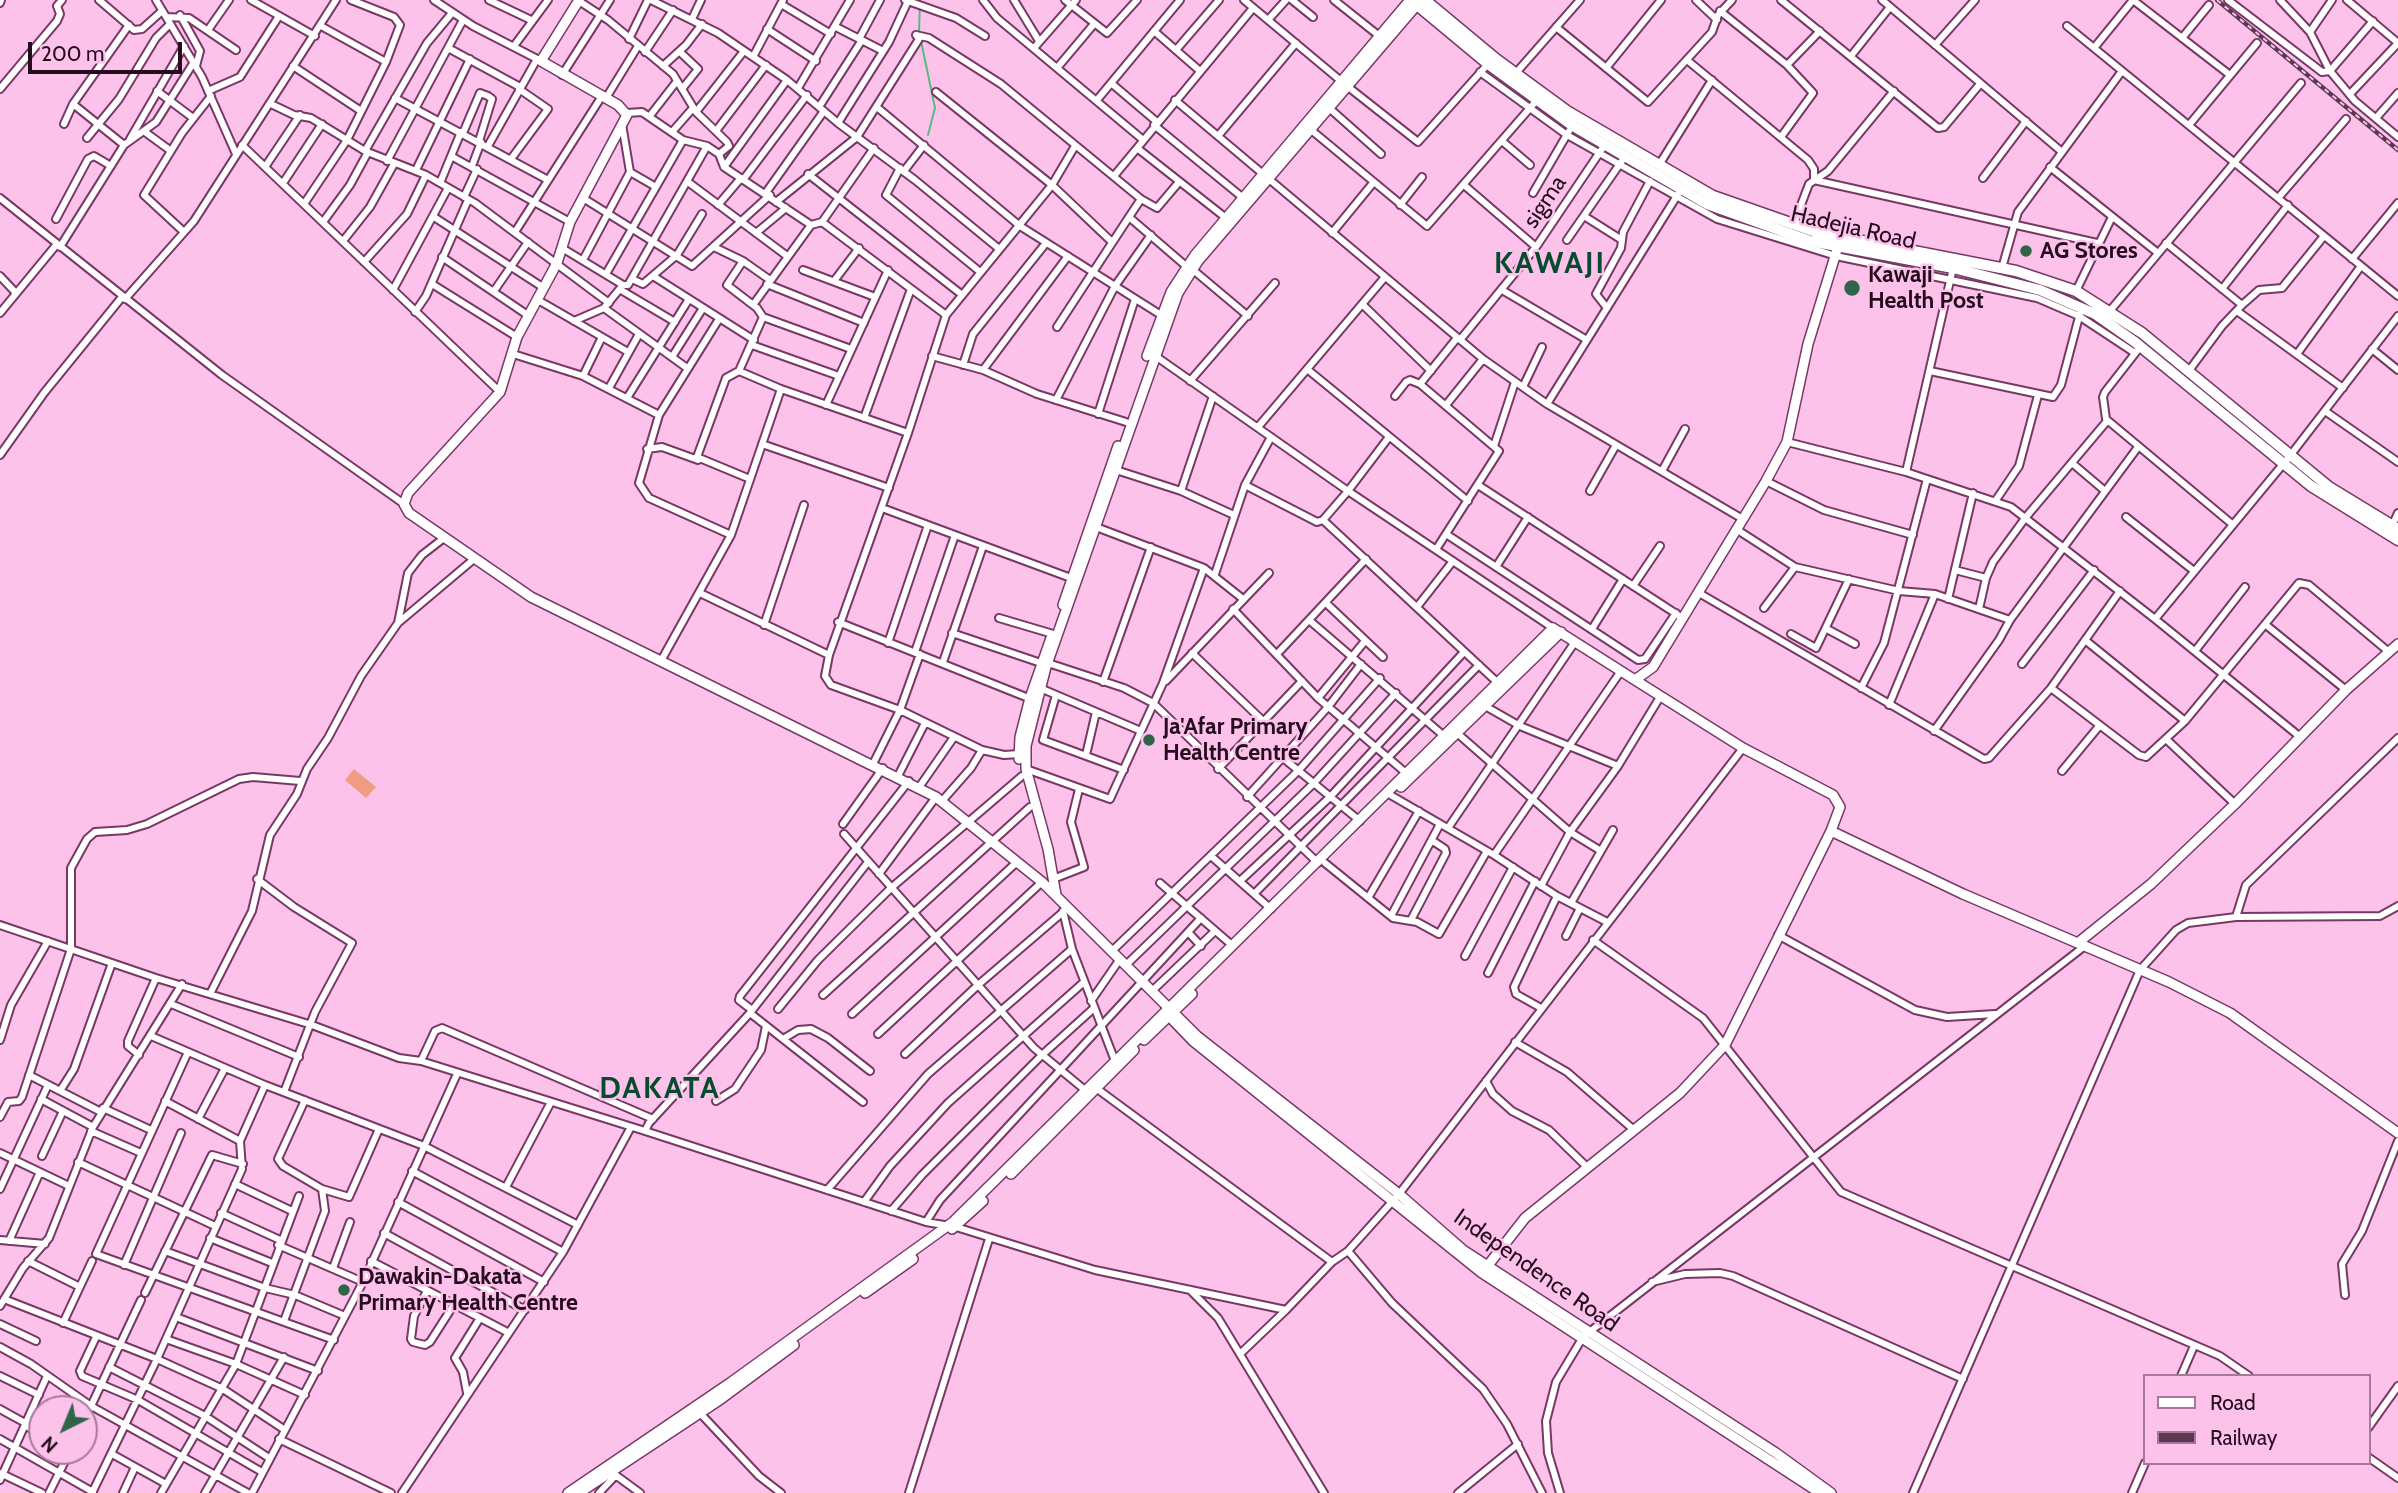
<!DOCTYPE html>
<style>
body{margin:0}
#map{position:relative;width:2398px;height:1493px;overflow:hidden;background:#fdc2ea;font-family:Cabin,sans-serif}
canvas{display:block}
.legend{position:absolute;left:2143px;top:1374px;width:228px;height:91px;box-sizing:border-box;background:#fdc2ea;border:2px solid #a77999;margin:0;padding:9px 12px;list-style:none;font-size:21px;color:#260c1f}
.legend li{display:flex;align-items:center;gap:14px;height:35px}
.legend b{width:35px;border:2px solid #a77999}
.north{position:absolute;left:28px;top:1395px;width:70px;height:70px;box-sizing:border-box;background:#fdc2ea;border:2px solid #a77999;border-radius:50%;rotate:223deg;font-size:19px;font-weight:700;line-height:28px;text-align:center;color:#260c1f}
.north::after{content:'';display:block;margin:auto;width:24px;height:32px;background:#306449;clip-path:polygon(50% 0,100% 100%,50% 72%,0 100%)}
.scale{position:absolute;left:28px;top:42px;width:154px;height:32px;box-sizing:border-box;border:4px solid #260c1f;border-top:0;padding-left:9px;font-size:21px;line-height:24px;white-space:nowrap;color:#260c1f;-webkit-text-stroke:5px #fdc2ea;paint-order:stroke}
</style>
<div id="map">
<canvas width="2398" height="1493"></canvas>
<ul class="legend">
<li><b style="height:9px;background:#fff"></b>Road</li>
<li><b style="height:9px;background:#5b3951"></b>Railway</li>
</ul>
<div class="north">N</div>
<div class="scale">200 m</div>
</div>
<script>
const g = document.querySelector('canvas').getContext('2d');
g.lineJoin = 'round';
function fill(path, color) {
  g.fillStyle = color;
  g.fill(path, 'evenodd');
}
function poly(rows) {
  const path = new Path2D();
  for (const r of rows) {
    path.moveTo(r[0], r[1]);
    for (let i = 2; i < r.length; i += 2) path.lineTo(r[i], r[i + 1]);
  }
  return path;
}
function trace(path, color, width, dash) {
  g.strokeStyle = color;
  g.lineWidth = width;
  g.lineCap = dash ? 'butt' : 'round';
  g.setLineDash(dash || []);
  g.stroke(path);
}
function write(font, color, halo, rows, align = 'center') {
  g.font = font + ' Cabin,sans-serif';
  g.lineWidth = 5;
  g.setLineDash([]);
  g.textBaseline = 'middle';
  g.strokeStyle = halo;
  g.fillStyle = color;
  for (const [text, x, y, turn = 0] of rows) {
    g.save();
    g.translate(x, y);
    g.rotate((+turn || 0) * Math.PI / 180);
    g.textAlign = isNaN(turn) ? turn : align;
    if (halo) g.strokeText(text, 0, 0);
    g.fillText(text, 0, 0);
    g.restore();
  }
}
fill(poly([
 [354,769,376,787,366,798,345,780]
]), '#f09c81');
trace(poly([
 [919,32,920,0],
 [921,41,935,108,928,135]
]), '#5cb788', 2);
const street = poly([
 [99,0,134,30,142,29,162,11],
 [156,0,202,77,236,154],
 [251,0,315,36],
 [434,0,473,26,541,61],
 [489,0,531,20],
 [651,0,718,33,787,80,838,123,915,180,998,248],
 [905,0,956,18,985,36],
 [983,0,997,18,1142,139],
 [1014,0,1039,41],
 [1065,0,1107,33,1137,0],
 [1244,0,1341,81],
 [1292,0,1313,17],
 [1334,0,1378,35],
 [1696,0,1717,20],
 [1781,0,1938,128,1944,127,1980,84],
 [1882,0,2062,152],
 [2228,0,2322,72,2330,71,2373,21],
 [2280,0,2310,32,2330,71,2355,101,2398,137],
 [2347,0,2398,43],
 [579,1,608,20,673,74,696,112,727,142,729,146,719,154],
 [0,3,1,0],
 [781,4,831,34],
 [1720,11,1787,65,1813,93,1781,137],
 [180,15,200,51,196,66],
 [166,17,189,18,236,50],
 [692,19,701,0],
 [1268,20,1286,0],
 [321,26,386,62],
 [2067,26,2398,296],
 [836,27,883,51],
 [1556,27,1648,102,1712,32,1718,15,1732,0],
 [767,29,816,61],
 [208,30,229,0],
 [1154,31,1200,71],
 [2310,32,2332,0],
 [916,35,929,38,1001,84,1141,199,1129,217,1186,266],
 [2182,38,2209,5],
 [629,39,648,0],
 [859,39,880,0],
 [1935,45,1975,0],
 [514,46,548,0],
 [1034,48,1076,0],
 [2094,48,2133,0,2230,75],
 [450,49,520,87],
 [1176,50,1219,0],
 [645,52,673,10],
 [680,52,698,69,682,89],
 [1851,56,1890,7],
 [753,57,783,0],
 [1687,60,1808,160,1814,169,1814,180,2097,243],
 [1787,65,1820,31],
 [293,66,361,111],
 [663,66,686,45,702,24],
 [1057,68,1094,24],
 [1606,68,1661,0],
 [1480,72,1567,135,1717,219,1836,256,2037,298,2079,316,2135,353],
 [1515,74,1580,0],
 [562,75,610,0],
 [1111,83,1157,122],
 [1347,86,1418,142,1488,64],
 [798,88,850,0],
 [0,89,57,21,60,14,57,6,62,0],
 [157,91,193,118],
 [208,91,240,77,279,16],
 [936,92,1052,185,1112,242],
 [2350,94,2398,43],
 [395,98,548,180],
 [606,98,638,46],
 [1097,100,1180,0],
 [1175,100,1483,359,1547,404,1741,518],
 [73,104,124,145],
 [271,104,294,115,311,118,365,151,426,175,475,203,609,303],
 [819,107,862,40],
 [1328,107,1381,154],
 [878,108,1020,226,1161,315],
 [696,112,744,51],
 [627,113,642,112,683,140,707,146,719,154,724,167,811,225],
 [649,117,677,81],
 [2376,118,2398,93],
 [838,123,889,42,908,1],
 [64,124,73,104,129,25],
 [1154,125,1242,197],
 [2189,125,2257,43],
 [1310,129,1427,226,1537,100],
 [716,131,766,65],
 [145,132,171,151],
 [672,132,693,108],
 [463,133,480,93,488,96,492,99,479,141],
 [1218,136,1296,43],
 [87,138,119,99,156,38,170,24],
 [130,139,184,46],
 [1502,141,1530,165],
 [242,145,500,392],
 [488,146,537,59],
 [1137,148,1226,218],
 [365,151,427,43,452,13],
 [451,156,570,222],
 [511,159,548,109,519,89],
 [387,161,463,20],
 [1659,165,1712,80],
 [472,166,481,142],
 [265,167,300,115],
 [724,167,787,80],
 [2050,167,2158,253],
 [900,168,886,195,979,271],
 [416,170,470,59],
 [904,171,924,145],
 [630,172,656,187],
 [808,174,961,294],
 [1114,176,1253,8],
 [1983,178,2026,121],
 [743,180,807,95],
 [688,182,787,256],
 [283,183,322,124],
 [440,183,461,132],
 [1464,185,1536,247],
 [1533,193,1569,131],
 [765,194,824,111],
 [464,197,477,169],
 [2279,197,2346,119],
 [0,198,222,375,404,504],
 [583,198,692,266,770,195],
 [1141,199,1157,208,1179,182],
 [776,202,857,137,919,39,916,35],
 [304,204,347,140,386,62,400,25,394,17,351,0],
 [718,205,741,178],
 [1400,205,1422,177],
 [1584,216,1622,240],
 [434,217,544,288],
 [56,219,88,159,94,156,111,166],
 [323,222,350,185,368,152],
 [822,222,874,148],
 [1793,226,1809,184,1828,171,1894,91],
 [184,232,144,195,182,133,211,96],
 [515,232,602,96],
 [756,233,786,208],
 [1332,233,1373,183],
 [1567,240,1624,158],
 [343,241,370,207,394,164],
 [2166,243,2242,305],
 [60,247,124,145,156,122,194,62],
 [714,247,743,261,770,280],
 [562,248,623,285],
 [442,257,529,316],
 [2352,259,2398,203],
 [583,260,630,172,622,124],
 [743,261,727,285,757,308,763,317,739,371,726,378,697,457,750,479],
 [364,262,407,214,426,175],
 [2002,268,2018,212,2122,71],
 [1192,269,1248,316],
 [803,270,875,297],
 [606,274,683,140],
 [0,276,16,293],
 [653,276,754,340],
 [632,279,643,284,677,255,702,214],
 [834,281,859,248],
 [432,284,517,337],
 [767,284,864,323],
 [2222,289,2288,205],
 [393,290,448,188],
 [621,290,675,322],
 [1502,290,1587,340],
 [494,291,528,242],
 [2076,291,2112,217],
 [125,299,194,221,336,0],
 [538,300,628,352],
 [1362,304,1431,371],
 [753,305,811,225,822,222,946,315],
 [604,308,687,368],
 [1607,308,1596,294,1621,248,1623,232,1650,181],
 [2237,311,2343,388],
 [415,312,426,296,468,200],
 [2109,312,2301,83],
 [0,313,57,244],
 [763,317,851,349],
 [574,321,604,308,623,285,628,285,707,146],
 [1057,327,1129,217],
 [1460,340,1536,247,1604,146],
 [752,345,839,376],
 [2372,349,2398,370],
 [2137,351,2105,392,2103,397,2106,419,2232,524],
 [513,354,583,376,659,415],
 [2297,354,2361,266],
 [1154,355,1348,491,1553,628],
 [932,356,983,370,1037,394,1126,422],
 [672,357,703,308],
 [963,365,973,334,1046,243],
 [1307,369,1468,501],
 [983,370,1068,256],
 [739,371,781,389,908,433],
 [1930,371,2053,397,2061,385,2080,313],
 [2188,372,2222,326,2242,305,2259,290,2282,288,2324,236],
 [583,376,602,337],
 [1190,381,1275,283],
 [1420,384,1457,338],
 [1523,387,1542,347],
 [609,388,639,334],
 [1395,396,1406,382,1410,380,1420,384,1499,451,1437,548],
 [627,398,689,299],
 [1056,400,1115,286,1151,235],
 [1547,404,1680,191],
 [826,405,888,270],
 [1446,405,1483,359],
 [2325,411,2398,462],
 [1098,414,1135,299],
 [864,418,911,289],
 [1258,427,1385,277],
 [1787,442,1906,472,2011,507,2155,619,2299,736],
 [762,444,889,488],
 [1494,446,1515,382],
 [647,449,662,447,698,460],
 [0,455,44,393,122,297],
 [2072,463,2105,491],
 [1116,470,1181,491,1234,515],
 [1662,471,1685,429],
 [1906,472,1953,268],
 [1766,481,1824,510,1913,535],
 [1245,485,1317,522,1323,520,1348,491,1389,437],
 [1478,485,1678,615],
 [1181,491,1213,396],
 [1590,491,1616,445],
 [1996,500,2019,466,2038,395],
 [882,508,1071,578],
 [2126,517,2194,571],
 [1323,520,1498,683],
 [2392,526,2398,513],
 [1096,527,1204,568,1243,599],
 [1736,529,1795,567,1899,591,1935,594,2010,620],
 [1446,534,1638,660,1645,659,1676,613],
 [731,535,781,389],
 [1496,567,1528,517],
 [1955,570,1986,578],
 [1215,574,1245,485,1271,437],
 [1633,586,1660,546],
 [700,593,829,655,908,433,946,315,1052,185,1075,146],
 [1699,593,1984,759,1989,758,2051,688,2120,591],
 [1948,599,1973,493],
 [1326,603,1383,657],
 [1417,607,1453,561],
 [1764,608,1795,567],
 [1233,609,1318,698,1406,773],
 [1979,609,1986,578,1993,562,2026,517,2107,421],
 [999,618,1053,634],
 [2155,619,2289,457,2398,316],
 [1309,620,1444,736],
 [838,622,1031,699],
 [398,623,408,573,422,555,444,538],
 [764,625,804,505],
 [2266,625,2346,690],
 [1592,629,1623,579],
 [1827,629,1855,644],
 [952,633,1041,663],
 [1791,634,1816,648,1849,579],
 [2085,640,2185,721],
 [888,643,928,525],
 [2195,651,2245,587],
 [915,652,955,535],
 [1192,653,1263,721],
 [1277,654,1366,559],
 [829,655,825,676,831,685,900,710,982,750,1004,755,1019,754],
 [662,659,731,535,649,498,639,483,659,415,719,319],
 [943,662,983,546],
 [1048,663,1124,688,1153,703,1318,863],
 [2022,664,2094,570],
 [1166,681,1269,573],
 [1103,682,1151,547],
 [1040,688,1141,731],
 [1861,688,1884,643,1927,479],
 [2051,688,2139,755,2146,757,2185,721,2299,583,2309,585,2389,652],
 [1056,695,1043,740,1124,770],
 [1318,698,1365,641],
 [1889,705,1935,594],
 [1485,706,1520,726,1618,766],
 [1934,731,1999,640,2010,620,2138,447],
 [1457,733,1570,832,1601,851],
 [2167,740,2235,804],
 [1086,755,1096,712],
 [1283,758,1360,821],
 [873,764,900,710,920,654],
 [1026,769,1110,799,1163,683,1204,568],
 [1218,769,1302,681],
 [2062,771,2100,725],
 [898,776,925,723],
 [920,786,954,737],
 [1387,793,1494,855,1557,896,1607,922],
 [1247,797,1328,707,1361,664],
 [942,801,971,768,982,750],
 [843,824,883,768],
 [1448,828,1575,642],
 [844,834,1034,1048,1085,1090],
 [1494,855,1621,671],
 [1211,856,1271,909],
 [1325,863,1393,918,1417,922,1439,934,1487,851],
 [879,874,936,797],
 [257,879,294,907,352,943,315,1012,284,1092],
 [1053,879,1084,867,1071,822,1079,789],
 [1240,881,1330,797,1464,652],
 [1160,883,1233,946],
 [1541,886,1570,832,1618,766,1660,697],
 [1254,894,1479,665],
 [1368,898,1419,811],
 [1571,903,1613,830],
 [1063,911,1072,949,1115,1061],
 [1391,916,1440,824],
 [2236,917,2380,916,2398,906],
 [1411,920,1446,853,1445,849,1433,841],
 [0,925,156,978,312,1025,399,1058,421,1061,645,1131,926,1222,956,1227,1095,1270,1286,1310,1332,1262,1348,1251,1399,1194,1743,748],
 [1188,932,1201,946],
 [1778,935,1915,1010,1947,1017,1995,1014],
 [1566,936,1580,908],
 [1593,940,1703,1018,1841,1192,2220,1356,2249,1376],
 [1112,951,1299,770,1380,678],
 [1465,956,1513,867],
 [1126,965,1314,783,1396,693],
 [1488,973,1535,881],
 [1152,991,1215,931],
 [211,992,252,911,270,835,297,794,307,769,328,738,361,676,398,623,474,559],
 [823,995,1030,807],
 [1091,1001,1120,959],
 [171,1004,299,1057],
 [1541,1008,1516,994,1514,987,1557,896],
 [778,1009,818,960,891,888,1022,776],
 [752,1010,739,1000,740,996,909,781],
 [750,1013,863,1102],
 [852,1014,1017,862],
 [878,1034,1042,882],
 [151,1036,265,1085,424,1146,578,1225],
 [783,1039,798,1030,811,1029,828,1038,870,1071],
 [0,1040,11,1005,48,941],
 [1515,1042,1567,1072,1634,1130],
 [188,1052,96,1254,334,1340],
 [905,1054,978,985,1062,913],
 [139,1055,128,1046,128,1041,156,978],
 [421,1061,435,1031,442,1028,653,1119],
 [29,1075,101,1112],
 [1486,1081,1493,1094,1512,1111,1549,1130,1587,1167],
 [1096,1088,1332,1262],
 [60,1091,74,1069,112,963],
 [41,1099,93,1127],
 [165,1101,240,1141],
 [716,1101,735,1089,761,1050,766,1026],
 [103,1108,151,1130],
 [0,1117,8,1102,19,1101,22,1097,71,949,71,868,87,839,95,832,127,830,147,824,239,779,253,777,300,781],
 [198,1119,225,1068],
 [91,1131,141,1153],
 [645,1131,649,1123,750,1013,868,862],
 [0,1153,69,1186],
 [42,1156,63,1111],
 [78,1162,215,1226],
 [412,1171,563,1252],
 [235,1184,292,1211],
 [506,1187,551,1102],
 [0,1189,48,1085],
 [322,1189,349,1197,379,1129],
 [827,1190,928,1074,1072,949],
 [398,1202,544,1282],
 [864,1202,890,1166,948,1103,1084,982],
 [891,1211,922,1175,1042,1055,1094,1008],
 [221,1213,280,1240],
 [926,1222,940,1200,1201,918],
 [384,1233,525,1310],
 [210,1238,272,1263],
 [0,1240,45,1244],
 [9,1241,40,1172],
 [278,1245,363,1282],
 [165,1251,265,1288,295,1295,345,1316],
 [1348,1251,1392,1303,1483,1389,1507,1424,1542,1493],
 [28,1261,78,1286],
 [371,1261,509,1333],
 [124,1265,181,1133],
 [333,1268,350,1222],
 [1652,1282,1685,1274,1720,1273,1733,1276,1963,1379],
 [1190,1290,1218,1318,1324,1493],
 [427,1291,414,1316,411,1339,413,1342,425,1345,430,1342,453,1306],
 [145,1293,212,1155,243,1164],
 [2345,1295,2342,1264,2362,1231,2398,1141],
 [4,1299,157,1359,223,1389,285,1430],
 [0,1306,23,1268,49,1238,93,1127,182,984],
 [176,1317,318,1371],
 [284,1321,325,1211,322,1189,283,1166,278,1159,305,1100],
 [63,1323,92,1261],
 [0,1324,36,1341],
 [96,1337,80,1371,82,1376,138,1400,262,1472],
 [166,1339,236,1364,305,1395],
 [0,1347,31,1364,91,1406,248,1493],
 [1240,1354,1286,1310],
 [109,1367,205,1416,269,1458],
 [0,1376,39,1395],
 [2181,1376,2194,1346],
 [467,1393,463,1372,455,1358,480,1318],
 [0,1409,27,1424],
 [700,1413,759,1476,781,1493],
 [84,1421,141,1300],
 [26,1426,42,1434],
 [2368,1428,2398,1386],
 [0,1439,93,1492],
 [279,1439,391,1493],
 [112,1454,166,1484],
 [2368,1457,2398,1478],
 [610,1471,640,1493],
 [0,1473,42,1493],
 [0,1480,47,1376],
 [49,1493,70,1451],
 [92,1493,157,1359,242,1169,240,1141,265,1085],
 [123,1493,135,1467],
 [161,1493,236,1364,299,1196],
 [205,1493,284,1357],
 [252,1493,363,1282,457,1074],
 [402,1493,563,1252,631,1127],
 [599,1493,615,1476],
 [909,1493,989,1239],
 [1458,1493,1518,1444],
 [1560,1493,1548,1453,1546,1421,1556,1382,1583,1337,2086,945],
 [1913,1493,2140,970,2176,930,2188,923,2236,917,2246,885,2398,738],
 [2132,1493,2145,1463]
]);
const secondary = poly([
 [579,0,541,61,618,105,627,115,570,222,557,263,517,337,500,392,408,493,404,504,409,513,531,597,936,797,1042,882,1197,1036,1399,1194,1463,1250,1776,1453,1831,1493],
 [1147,356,1171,292,1195,255,1410,0],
 [1063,605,1118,446],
 [1019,759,1020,737,1030,698,1051,638],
 [1401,787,1561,632],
 [1831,831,1963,894,2169,982,2230,1013,2398,1133],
 [1056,895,1048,849,1026,769,1026,746,1046,667,1178,293,1198,261,1421,0],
 [2079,942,2151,884,2235,804,2346,690,2398,644],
 [1168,1015,1193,1041,1482,1273,1820,1493],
 [1144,1040,1192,994],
 [1011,1174,1134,1050],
 [952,1229,983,1201],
 [1482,1273,1525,1218,1680,1093,1725,1045,1831,831,1840,807,1833,795,1743,748,1635,680],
 [865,1293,913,1259],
 [568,1493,730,1383,953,1222,1553,628,1635,680,1653,667,1766,481,1787,442,1808,344,1840,240],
 [579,1493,721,1399,794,1345]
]);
const primary = poly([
 [1411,0,1488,64,1573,126,1707,204,1810,241,1953,268,2040,290,2095,314,2135,342,2311,486,2398,540],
 [1425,0,1496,59,1567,111,1713,196,1816,232,2016,271,2076,291,2142,333,2329,487,2398,529]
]);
trace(street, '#773866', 10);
trace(secondary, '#773866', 12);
trace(primary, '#773866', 13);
trace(street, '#fff', 6);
trace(secondary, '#fff', 9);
trace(primary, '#fff', 10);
const rail = poly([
 [2217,0,2398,150]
]);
trace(rail, '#5b3951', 4.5);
trace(rail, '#fdc2ea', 2, [5]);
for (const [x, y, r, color] of [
 [2026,251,7,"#306449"],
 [1852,288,9,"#306449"],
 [1149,740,7,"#306449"],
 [344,1290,7,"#306449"]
]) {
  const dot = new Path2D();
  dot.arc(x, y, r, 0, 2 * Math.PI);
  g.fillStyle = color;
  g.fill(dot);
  trace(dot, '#fdc2ea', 2.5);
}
write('23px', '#260c1f', '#fdc2ea', [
 ["sigma",1545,202,-56],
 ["Hadejia Road",1853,228,13],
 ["Independence Road",1536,1271,35]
]);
write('bold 23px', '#260c1f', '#fdc2ea', [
 ["AG Stores",2040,251],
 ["Kawaji",1868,275],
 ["Health Post",1868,301],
 ["Ja'Afar Primary",1163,727],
 ["Health Centre",1163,753],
 ["Dawakin-Dakata",358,1277],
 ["Primary Health Centre",358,1303]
], 'left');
g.letterSpacing = '2px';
write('bold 30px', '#074b2e', '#fdc2ea', [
 ["KAWAJI",1550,264],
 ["DAKATA",660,1089]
]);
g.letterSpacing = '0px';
</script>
